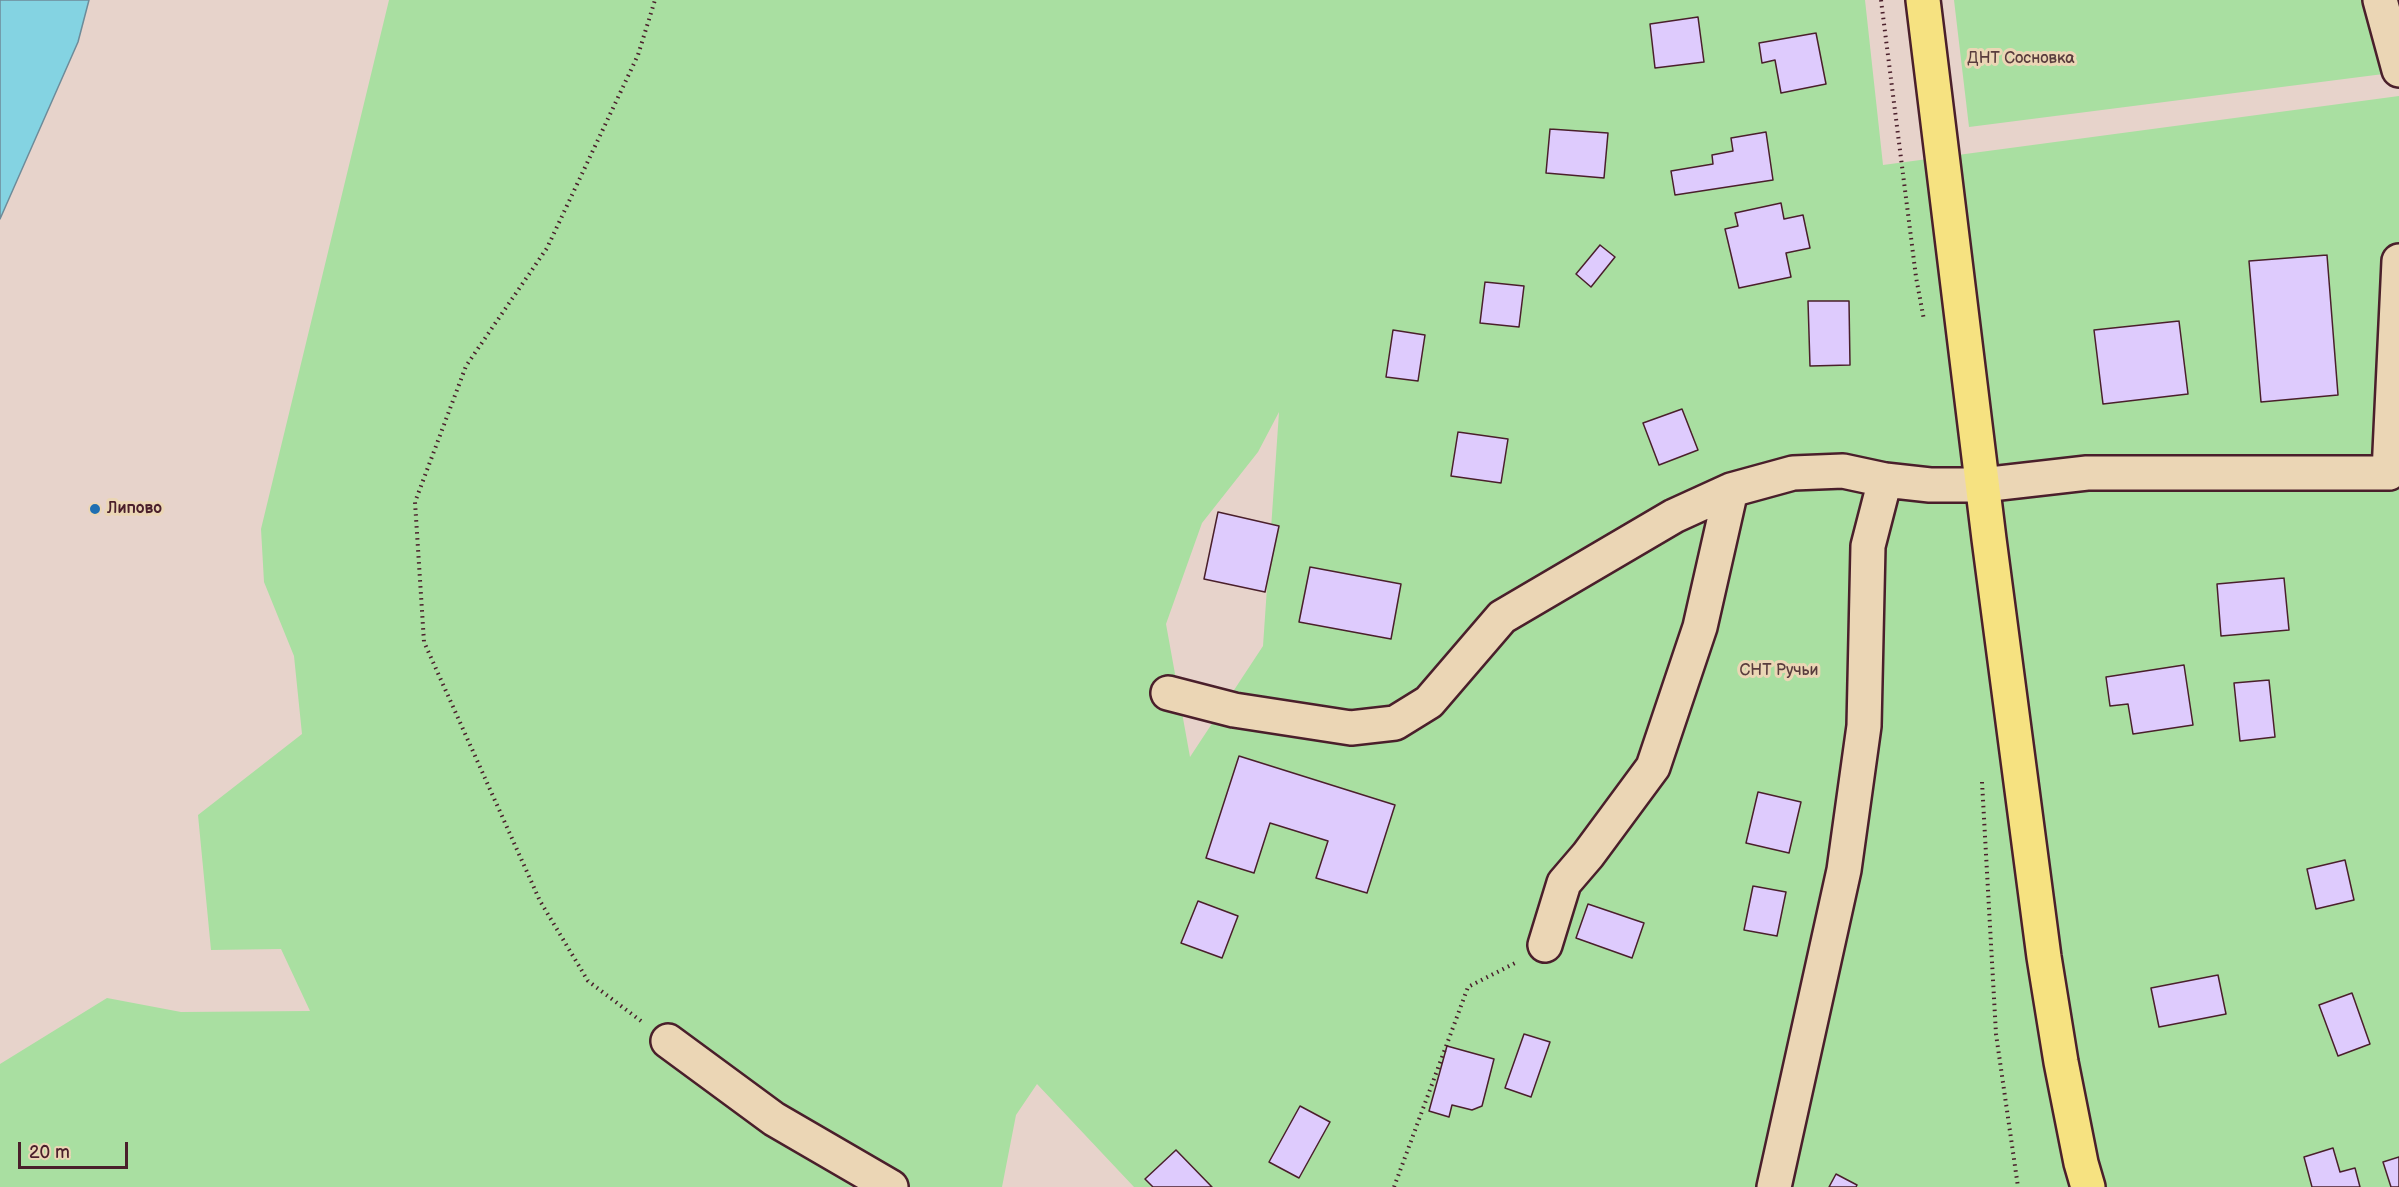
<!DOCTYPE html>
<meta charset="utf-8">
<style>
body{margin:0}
#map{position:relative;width:2399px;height:1187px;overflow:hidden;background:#e7d3cb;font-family:"Balsamiq Sans",sans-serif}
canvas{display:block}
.scale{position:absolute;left:18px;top:1142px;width:110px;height:27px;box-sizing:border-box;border:3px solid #4a1f2b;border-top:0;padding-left:8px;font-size:18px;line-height:21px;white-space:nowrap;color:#4a1f2b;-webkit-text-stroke:4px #ebd6b5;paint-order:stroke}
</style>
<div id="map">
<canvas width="2399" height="1187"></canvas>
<div class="scale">20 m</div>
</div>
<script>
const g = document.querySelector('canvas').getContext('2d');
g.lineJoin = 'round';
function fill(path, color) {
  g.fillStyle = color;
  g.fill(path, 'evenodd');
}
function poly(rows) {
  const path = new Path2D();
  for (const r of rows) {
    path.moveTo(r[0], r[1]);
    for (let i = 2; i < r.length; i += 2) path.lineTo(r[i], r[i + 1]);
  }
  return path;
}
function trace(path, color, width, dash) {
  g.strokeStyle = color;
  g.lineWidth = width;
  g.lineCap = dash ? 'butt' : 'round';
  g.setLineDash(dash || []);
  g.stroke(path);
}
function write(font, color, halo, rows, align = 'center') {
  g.font = font + ' "Balsamiq Sans",sans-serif';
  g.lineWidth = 6;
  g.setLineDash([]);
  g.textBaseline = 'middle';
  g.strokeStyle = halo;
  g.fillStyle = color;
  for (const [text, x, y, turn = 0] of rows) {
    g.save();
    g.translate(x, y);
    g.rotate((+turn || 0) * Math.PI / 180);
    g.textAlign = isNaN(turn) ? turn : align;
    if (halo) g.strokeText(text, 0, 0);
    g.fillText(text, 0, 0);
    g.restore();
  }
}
fill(poly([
 [389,0,1865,0,1883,165,2399,96,2399,1187,1134,1187,1037,1084,1016,1115,1002,1187,0,1187,0,1064,107,998,181,1012,310,1011,281,949,211,950,198,815,302,734,294,656,264,582,261,529],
 [1279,412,1263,646,1190,757,1166,624,1202,523,1258,452],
 [1954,0,2399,0,2399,72,1969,127]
]), '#a9dfa1');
const water = poly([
 [0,0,89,0,78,42,0,219,0,0]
]);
fill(water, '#84d3e2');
trace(water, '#6d8b99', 1.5);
const building = poly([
 [1698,17,1704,62,1655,68,1650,24,1698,17],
 [1816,33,1826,84,1781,93,1775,60,1762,63,1759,43,1816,33],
 [1550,129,1608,133,1604,178,1546,173,1550,129],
 [1766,132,1773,180,1675,195,1671,171,1713,164,1712,155,1733,151,1731,138,1766,132],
 [1781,203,1784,219,1803,215,1810,248,1786,253,1791,277,1739,288,1725,229,1738,226,1735,213,1781,203],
 [1600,245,1615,257,1591,287,1576,274,1600,245],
 [2327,255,2338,395,2261,402,2249,261,2327,255],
 [1485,282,1524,286,1519,327,1480,323,1485,282],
 [1808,301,1849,301,1850,365,1810,366,1808,301],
 [2179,321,2188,394,2103,404,2094,330,2179,321],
 [1393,330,1425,335,1418,381,1386,377,1393,330],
 [1682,409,1698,450,1659,465,1643,423,1682,409],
 [1458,432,1508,439,1501,483,1451,476,1458,432],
 [1218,512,1279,526,1265,592,1204,579,1218,512],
 [1310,567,1401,584,1391,639,1299,622,1310,567],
 [2284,578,2289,630,2221,636,2217,584,2284,578],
 [2184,665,2193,725,2133,734,2128,704,2110,706,2106,677,2184,665],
 [2269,680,2275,737,2240,741,2234,683,2269,680],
 [1239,756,1395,805,1367,893,1316,878,1328,841,1270,823,1254,873,1206,858,1239,756],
 [1758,792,1801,802,1789,853,1746,843,1758,792],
 [2345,860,2354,900,2316,909,2307,869,2345,860],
 [1753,886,1786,892,1777,936,1744,930,1753,886],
 [1198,901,1238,916,1222,958,1181,943,1198,901],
 [1588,904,1644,923,1632,958,1576,938,1588,904],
 [2218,975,2226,1014,2159,1027,2151,988,2218,975],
 [2352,993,2370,1044,2338,1056,2319,1005,2352,993],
 [1524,1034,1550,1042,1531,1097,1505,1088,1524,1034],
 [1447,1046,1494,1059,1482,1106,1472,1110,1452,1105,1449,1117,1429,1111,1447,1046],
 [1300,1106,1330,1122,1299,1178,1269,1162,1300,1106],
 [2333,1148,2340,1172,2355,1168,2360,1187,2312,1187,2304,1157,2333,1148],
 [1176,1150,1212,1187,1153,1187,1145,1179,1176,1150],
 [2399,1157,2399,1187,2391,1187,2383,1162,2399,1157],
 [1836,1174,1857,1185,1856,1187,1829,1187,1836,1174]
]);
fill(building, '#decbfd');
trace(building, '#4a1f2b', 1.5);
const minor = poly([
 [2380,0,2399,70],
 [1168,693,1234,710,1351,728,1395,723,1429,702,1502,617,1674,516,1731,490,1793,473,1843,471,1885,480,1930,485,1982,485,2087,473,2389,473,2399,261],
 [1545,945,1564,883,1588,855,1653,767,1700,627,1731,490],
 [668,1041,774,1119,891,1187],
 [1774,1187,1844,870,1864,726,1868,546,1885,480]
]);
const major = poly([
 [1923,0,1989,539,2044,957,2061,1062,2081,1163,2088,1187]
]);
trace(minor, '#4a1f2b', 38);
trace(major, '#4a1f2b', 38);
trace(poly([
 [1881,0,1916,277,1924,320],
 [1982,782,1996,1034,2018,1187],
 [641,1021,588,981,540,901,424,642,415,502,466,366,547,248,638,55,655,0],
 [1394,1187,1468,987,1515,963]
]), '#4a1f2b', 4, [1.5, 4.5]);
trace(minor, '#ebd6b5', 33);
trace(major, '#f6e281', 33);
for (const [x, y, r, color] of [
 [95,509,6,"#1f6fb2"]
]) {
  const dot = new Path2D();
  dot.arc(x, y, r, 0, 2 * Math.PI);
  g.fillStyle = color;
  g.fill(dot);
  trace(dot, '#ebd6b5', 2);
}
write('16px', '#583c3d', '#ebd6b5', [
 ["ДНТ Сосновка",2021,59],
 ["СНТ Ручьи",1779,671]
]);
write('bold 16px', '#4a1f2b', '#ebd6b5', [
 ["Липово",107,509]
], 'left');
</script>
